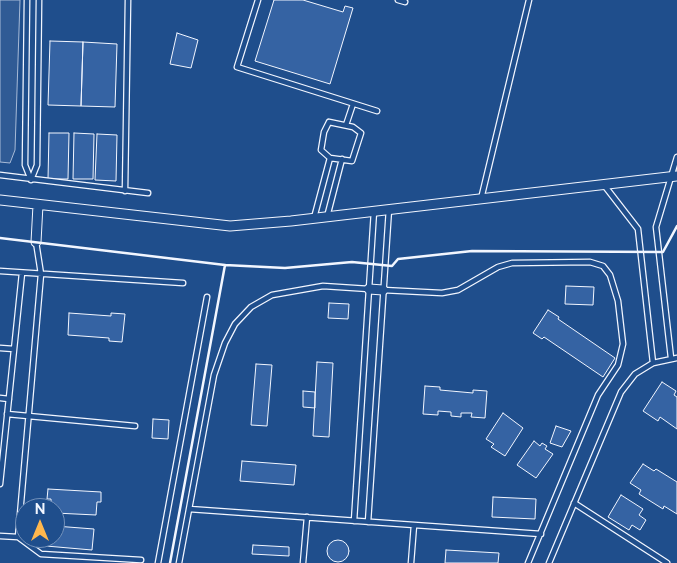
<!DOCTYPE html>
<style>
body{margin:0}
#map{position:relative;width:677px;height:563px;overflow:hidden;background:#1f4e8c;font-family:Raleway,sans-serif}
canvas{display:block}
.north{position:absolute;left:15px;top:498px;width:50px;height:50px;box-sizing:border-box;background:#1f4e8c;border:1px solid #7391ba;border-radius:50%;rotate:0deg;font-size:14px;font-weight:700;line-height:20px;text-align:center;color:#f2f6ff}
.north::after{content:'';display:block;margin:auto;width:18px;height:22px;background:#ffb74d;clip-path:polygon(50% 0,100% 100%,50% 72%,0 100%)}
</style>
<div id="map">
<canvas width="677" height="563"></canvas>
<div class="north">N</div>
</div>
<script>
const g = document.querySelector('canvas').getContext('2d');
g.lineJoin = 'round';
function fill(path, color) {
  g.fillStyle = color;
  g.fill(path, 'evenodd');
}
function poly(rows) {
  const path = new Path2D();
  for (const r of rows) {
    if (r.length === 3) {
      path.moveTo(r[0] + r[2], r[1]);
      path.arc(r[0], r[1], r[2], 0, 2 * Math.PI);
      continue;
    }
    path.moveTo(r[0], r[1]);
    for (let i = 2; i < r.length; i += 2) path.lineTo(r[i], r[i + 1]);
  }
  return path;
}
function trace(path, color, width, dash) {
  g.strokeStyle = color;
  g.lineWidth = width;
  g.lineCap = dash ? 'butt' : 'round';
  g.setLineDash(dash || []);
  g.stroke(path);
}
const parking = poly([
 [0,0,20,0,15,150,10,163,0,162,0,0]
]);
fill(parking, '#305b95');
trace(parking, '#a8bbd7', 1);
const building = poly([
 [274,0,303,0,343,12,345,6,353,8,330,84,255,61,274,0],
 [177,33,198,40,191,68,170,64,177,33],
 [50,41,83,42,81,106,48,105,50,41],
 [83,42,117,44,115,107,81,106,83,42],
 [49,133,69,133,68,179,48,179,49,133],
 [74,133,94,134,93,179,73,179,74,133],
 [97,134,117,135,116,181,95,180,97,134],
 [566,286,594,287,593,305,565,304,566,286],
 [329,303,349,304,348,319,328,318,329,303],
 [548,310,559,317,558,319,615,358,603,377,544,337,542,339,533,333,548,310],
 [69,313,111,316,111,313,125,314,122,342,109,341,109,338,68,335,69,313],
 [317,362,333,363,329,437,313,436,317,362],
 [256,364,272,365,267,426,251,425,256,364],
 [662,382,676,391,674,395,677,397,677,429,660,417,658,421,643,411,662,382],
 [425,386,440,387,440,390,473,393,473,390,487,391,485,418,471,417,472,413,461,413,461,417,451,416,451,412,438,411,438,415,423,414,425,386],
 [303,391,315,392,315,408,303,407,303,391],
 [503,413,523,428,505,456,491,447,494,444,486,439,503,413],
 [153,419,169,420,168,439,152,438,153,419],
 [556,426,571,431,562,447,550,443,556,426],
 [534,441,540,446,542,443,547,446,545,449,553,454,536,478,517,465,534,441],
 [242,461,296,465,294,485,240,481,242,461],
 [643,464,654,471,656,469,677,482,677,514,664,506,663,509,639,494,641,490,630,483,643,464],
 [48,489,101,492,101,502,97,502,96,515,55,513,55,508,51,508,51,499,47,499,48,489],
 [621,495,643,509,639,515,646,520,640,530,632,525,629,530,608,517,621,495],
 [493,497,536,499,535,519,492,517,493,497],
 [55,526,94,529,92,550,46,546,47,538,55,538,55,526],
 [338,551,11],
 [253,545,289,547,289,556,252,554,253,545],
 [446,550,499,553,498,563,445,563,446,550]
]);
fill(building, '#3563a3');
trace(building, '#f2f6ff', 1);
const lane = poly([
 [27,0,25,165,31,180],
 [258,0,237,67,377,111],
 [398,0,405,2],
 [329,122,353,127,361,133,352,161,330,158,321,150,324,132,329,122],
 [346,125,353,104],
 [0,175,148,193],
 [31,180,37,165,39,0],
 [604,185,638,229,653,363],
 [125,191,128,0],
 [481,199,529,0],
 [327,217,342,159],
 [314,218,330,158],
 [0,271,183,283],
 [383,290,442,293,458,290,498,267,512,263,590,262,603,266,610,275,618,301,623,344,618,365,598,395,528,563],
 [0,348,14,349],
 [671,358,656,227,677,157],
 [0,398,9,399],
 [7,414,135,426],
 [0,484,22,273],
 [574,503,667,563],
 [189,509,541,534],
 [354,521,374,211],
 [368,522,389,209],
 [0,536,18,537,41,554,141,560],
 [18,537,41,274,36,242],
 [158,563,207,297],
 [179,563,214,375,225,343,235,324,251,307,272,295,323,286,369,289],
 [303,563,307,517],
 [411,563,414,525],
 [549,563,621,392,635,374,653,363,677,358]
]);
const street = poly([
 [0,200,230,226,291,221,677,176],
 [36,242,38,205],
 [369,289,383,290]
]);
trace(lane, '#f2f6ff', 7);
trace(street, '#f2f6ff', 11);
trace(lane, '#1f4e8c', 4.5);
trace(street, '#1f4e8c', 9);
trace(poly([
 [0,238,225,265,285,268,352,262,392,266,398,259,472,251,663,252,677,226],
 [170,563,225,265]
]), '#f2f6ff', 2.5);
</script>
